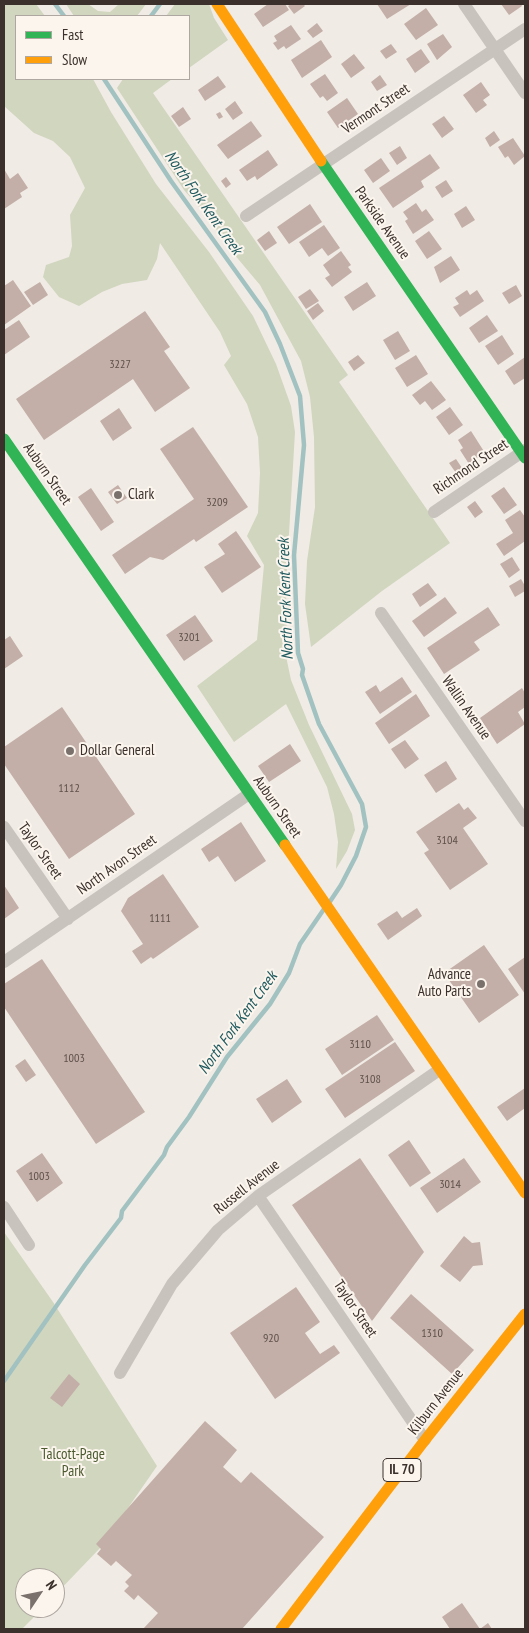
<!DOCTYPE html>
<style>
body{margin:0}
#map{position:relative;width:529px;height:1633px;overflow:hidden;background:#f0ebe5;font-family:"PT Sans Narrow",sans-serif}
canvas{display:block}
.frame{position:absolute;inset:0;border:5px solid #3b302b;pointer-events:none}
.legend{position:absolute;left:15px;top:15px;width:175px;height:65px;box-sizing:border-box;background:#fbf5ee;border:1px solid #aea6a0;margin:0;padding:6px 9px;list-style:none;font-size:15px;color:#3b302b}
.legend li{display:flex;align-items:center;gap:10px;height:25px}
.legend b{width:25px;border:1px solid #aea6a0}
.north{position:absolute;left:15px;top:1568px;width:50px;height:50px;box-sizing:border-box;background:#fbf5ee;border:1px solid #aea6a0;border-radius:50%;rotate:56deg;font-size:14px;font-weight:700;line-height:20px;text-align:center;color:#3b302b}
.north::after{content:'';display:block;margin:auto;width:18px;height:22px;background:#7a716c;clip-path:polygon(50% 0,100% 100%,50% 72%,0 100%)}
</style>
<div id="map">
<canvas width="529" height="1633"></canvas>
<div class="frame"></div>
<ul class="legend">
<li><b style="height:6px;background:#30b455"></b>Fast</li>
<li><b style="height:6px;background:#ff9f0a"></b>Slow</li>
</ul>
<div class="north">N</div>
</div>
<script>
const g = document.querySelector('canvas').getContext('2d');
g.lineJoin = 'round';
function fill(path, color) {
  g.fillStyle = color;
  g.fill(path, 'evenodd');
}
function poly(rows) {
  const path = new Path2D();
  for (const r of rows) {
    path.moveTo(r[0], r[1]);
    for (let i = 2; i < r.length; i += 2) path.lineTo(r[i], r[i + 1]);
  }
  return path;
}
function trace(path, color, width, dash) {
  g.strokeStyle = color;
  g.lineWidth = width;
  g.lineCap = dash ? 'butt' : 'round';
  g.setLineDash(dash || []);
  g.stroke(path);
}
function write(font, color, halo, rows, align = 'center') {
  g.font = font + ' "PT Sans Narrow",sans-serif';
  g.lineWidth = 4;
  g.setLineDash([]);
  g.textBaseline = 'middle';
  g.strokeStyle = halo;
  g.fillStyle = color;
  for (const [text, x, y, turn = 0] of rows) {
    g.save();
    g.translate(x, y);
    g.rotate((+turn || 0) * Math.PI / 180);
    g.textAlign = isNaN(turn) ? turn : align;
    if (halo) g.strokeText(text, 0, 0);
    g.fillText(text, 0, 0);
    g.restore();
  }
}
fill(poly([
 [4,4,36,4,45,16,16,16,16,79,93,79,111,112,156,184,209,252,253,316,276,364,291,406,295,432,286,584,287,661,291,680,309,725,352,814,355,830,347,851,336,869,338,842,334,814,327,787,286,704,234,742,197,686,257,640,264,565,247,536,258,513,260,473,258,437,247,404,224,365,231,356,220,332,160,243,157,259,147,280,122,284,102,292,79,306,59,297,43,277,46,265,69,257,72,246,70,215,85,188,70,157,53,141,34,133,4,106],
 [66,4,88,4,98,11,110,12,119,4,146,4,137,16,74,16],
 [175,4,209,4,214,18,228,40,189,68,189,16,166,16],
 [123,79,172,79,153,93,348,375,339,382,450,543,382,591,311,647,305,604,307,561,315,507,314,437,310,397,301,361,260,285,228,247,208,217,184,190,117,88],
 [4,1232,53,1302,157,1466,101,1547,55,1595,55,1578,25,1578,25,1608,43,1608,22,1629,4,1629]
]), '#d1d6bf');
trace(poly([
 [55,4,64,16],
 [151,16,160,4],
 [104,79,171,181,265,312,280,344,300,396,304,445,294,555,298,653,303,669,302,675,319,724,362,804,366,827,356,856,341,885,329,903],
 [4,1381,85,1265,121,1218,122,1211,164,1155,167,1147,189,1117,227,1057,270,1004,289,973,300,944,324,909]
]), '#a1c2c1', 4.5);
fill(poly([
 [268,4,285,4,289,10,263,27,254,14],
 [291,4,303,4,305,6,294,14,288,6],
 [377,4,411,4,387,19],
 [501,4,521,4,522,6,509,15],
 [426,8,438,25,416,40,404,24],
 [317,23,323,31,313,38,307,31],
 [291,25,301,39,286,49,284,46,278,50,273,43,277,41,274,36],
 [443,34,452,47,437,60,427,44],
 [321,40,332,57,302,78,291,60],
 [391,44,397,52,386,59,380,51],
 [421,49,430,62,415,73,406,59],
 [354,54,365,68,351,78,341,64],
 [325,74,338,93,327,101,323,96,320,98,310,84],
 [380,75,387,85,377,91,371,82],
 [218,76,226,87,205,101,198,90],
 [481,82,490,95,483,100,487,105,476,113,463,95],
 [347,98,358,114,338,128,327,112],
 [235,101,243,113,233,120,225,109],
 [183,107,191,119,179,127,171,116],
 [220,112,223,117,219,119,216,114],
 [444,116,454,129,442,138,432,124],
 [251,121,262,136,228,159,217,145],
 [494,131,500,140,490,147,485,138],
 [513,138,525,156,514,165,508,156,505,158,498,147],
 [400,146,407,158,397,165,389,153],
 [268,150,278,165,257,180,255,176,247,181,239,170],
 [430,154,440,168,421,181,424,187,393,208,379,188],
 [381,158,390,171,373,183,364,170],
 [4,169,10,179,18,173,28,188,20,193,22,197,4,209],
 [226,177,231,184,226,188,221,181],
 [446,180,453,191,442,198,435,187],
 [416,203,422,212,426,209,434,220,413,234,405,221,408,219,403,212],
 [310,204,322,222,289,244,277,227],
 [466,206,475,220,462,228,454,214],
 [324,225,340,248,328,256,322,248,309,257,299,242],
 [269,231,277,243,265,251,257,240],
 [429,231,442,249,427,259,415,241],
 [341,251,351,265,348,267,352,272,332,287,325,278,330,275,323,265],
 [451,256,460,270,440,283,434,267],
 [13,280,31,306,4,325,4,286],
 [40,282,48,295,33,305,24,292],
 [367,282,376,296,353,311,344,297],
 [516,285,522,296,509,304,502,293],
 [310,289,319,301,306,309,298,297],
 [467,290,470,295,477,290,484,301,460,317,453,307,459,304,455,298],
 [318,303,324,311,313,320,307,311],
 [145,311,170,347,164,351,190,388,155,412,133,379,44,440,16,399],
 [487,315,498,331,479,343,469,328],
 [19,320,30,337,4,355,4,330],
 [398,331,410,351,395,360,383,340],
 [502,335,514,354,498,365,485,346],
 [358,355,365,363,354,371,348,362],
 [416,355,428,374,407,387,395,368],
 [525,357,525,378,514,385,505,371],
 [431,381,446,400,432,410,425,401,420,405,412,395],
 [450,407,463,425,449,435,436,417],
 [119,408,132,428,113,441,100,421],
 [193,427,248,507,196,542,194,539,163,560,150,557,125,574,112,555,194,499,160,449],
 [471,431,485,453,469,464,460,450,463,448,458,440],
 [456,459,462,468,456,473,449,463],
 [118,485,127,498,117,504,108,492],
 [504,487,517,505,504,514,491,496],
 [91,488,114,522,101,531,78,497],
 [475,501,483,512,475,518,467,507],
 [520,510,525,517,525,541,504,556,496,544,513,533,505,520],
 [236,531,261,567,222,593,204,567,225,554,218,544],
 [512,557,520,570,509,578,500,564],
 [521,579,525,586,525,591,515,597,509,586],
 [428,583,437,595,420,607,412,594],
 [445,597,457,613,424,637,412,621],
 [488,607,500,625,474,642,480,650,444,674,427,648],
 [195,615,213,641,184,661,166,635],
 [10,636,23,656,4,669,4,640],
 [402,677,412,692,380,714,365,692,376,685,380,692],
 [522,688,525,693,525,707,518,712,525,724,497,744,480,718],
 [416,694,430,716,389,744,375,723],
 [62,707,135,814,69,859,4,764,4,747],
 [405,740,419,759,405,769,391,749],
 [290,744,301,761,269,782,258,766],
 [446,761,457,779,436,793,424,775],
 [459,803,464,810,468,807,477,818,463,828,488,864,450,890,424,853,429,850,416,832],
 [241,822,266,861,235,882,218,856,209,862,201,849],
 [163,874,199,927,153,959,151,957,141,964,132,951,143,944,121,911,128,898],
 [4,885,19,908,4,919],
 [417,908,422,916,388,940,377,924,397,911,402,918],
 [484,945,519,995,479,1023,444,973],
 [525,957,525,994,508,969],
 [42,959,145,1112,96,1144,4,1007,4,984],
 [377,1015,394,1040,342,1075,325,1049],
 [395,1042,415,1071,345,1118,325,1089],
 [25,1059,36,1075,26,1082,15,1066],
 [287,1079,302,1102,272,1123,256,1099],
 [525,1088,525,1108,507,1121,497,1107],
 [409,1140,431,1173,410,1187,388,1155],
 [42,1153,63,1183,37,1202,16,1171],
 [360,1158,424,1252,372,1321,292,1205],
 [464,1158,481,1182,437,1213,420,1188],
 [464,1236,472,1243,480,1242,483,1265,473,1266,460,1282,440,1266],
 [296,1287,320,1322,305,1333,320,1354,334,1345,340,1353,275,1399,230,1333],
 [411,1294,474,1350,452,1374,390,1318],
 [69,1374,80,1384,62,1407,50,1398],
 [205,1421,237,1450,223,1467,241,1483,251,1472,324,1537,242,1629,143,1629,158,1613,138,1595,134,1600,124,1591,129,1586,125,1582,132,1575,116,1561,111,1566,97,1554,101,1549,96,1544],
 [462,1603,480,1629,488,1623,492,1629,450,1629,442,1617]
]), '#c3afa7');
trace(poly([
 [464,4,525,93],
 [246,216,525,29],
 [434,512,525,450],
 [381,613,525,821],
 [4,827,68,919],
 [4,962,249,794],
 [258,1196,425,1440],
 [4,1207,29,1245],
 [120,1373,172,1284,218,1230,258,1196,439,1070]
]), '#c9c3be', 12);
trace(poly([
 [321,161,525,458],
 [4,439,285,845]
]), '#30b455', 11);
trace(poly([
 [217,4,321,161],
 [285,845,525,1193],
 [281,1629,425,1440,525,1314]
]), '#ff9f0a', 11);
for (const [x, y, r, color] of [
 [118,495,5,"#7a716c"],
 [70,751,5,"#7a716c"],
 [481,984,5,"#7a716c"]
]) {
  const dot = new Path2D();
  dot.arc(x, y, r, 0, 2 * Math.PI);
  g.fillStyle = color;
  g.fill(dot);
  trace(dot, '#fbf5ee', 2);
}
write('12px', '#5d504a', null, [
 ["3227",120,365],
 ["3209",217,503],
 ["3201",189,638],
 ["1112",69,789],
 ["3104",447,841],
 ["1111",160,919],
 ["3110",360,1045],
 ["1003",74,1059],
 ["3108",370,1080],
 ["1003",39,1177],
 ["3014",450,1185],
 ["1310",432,1334],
 ["920",271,1339]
]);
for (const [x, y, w] of [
 [402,1470,38]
]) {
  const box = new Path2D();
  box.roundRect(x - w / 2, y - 11.5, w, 23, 4);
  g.fillStyle = '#fbf5ee';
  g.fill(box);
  trace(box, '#3b302b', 1);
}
write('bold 14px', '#3b302b', null, [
 ["IL 70",402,1470]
]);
write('15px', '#3b302b', '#fbf5ee', [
 ["Vermont Street",376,109,-34],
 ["Parkside Avenue",382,223,55],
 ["Richmond Street",471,467,-34],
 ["Auburn Street",47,474,55],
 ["Wallin Avenue",466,708,55],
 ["Auburn Street",277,807,55],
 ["Taylor Street",40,851,55],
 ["North Avon Street",117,865,-35],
 ["Russell Avenue",247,1187,-38],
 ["Taylor Street",355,1309,56],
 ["Kilburn Avenue",436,1402,-52]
]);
write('15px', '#3b302b', '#fbf5ee', [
 ["Clark",128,495],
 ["Dollar General",80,751],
 ["Advance",471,975,"right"],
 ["Auto Parts",471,992,"right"]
], 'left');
write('15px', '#4a5a2e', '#fbf5ee', [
 ["Talcott-Page",73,1455],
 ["Park",73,1472]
]);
write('italic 16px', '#1f5a5e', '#fbf5ee', [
 ["North Fork Kent Creek",203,203,55],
 ["North Fork Kent Creek",286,599,-92],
 ["North Fork Kent Creek",238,1023,-54]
]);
</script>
